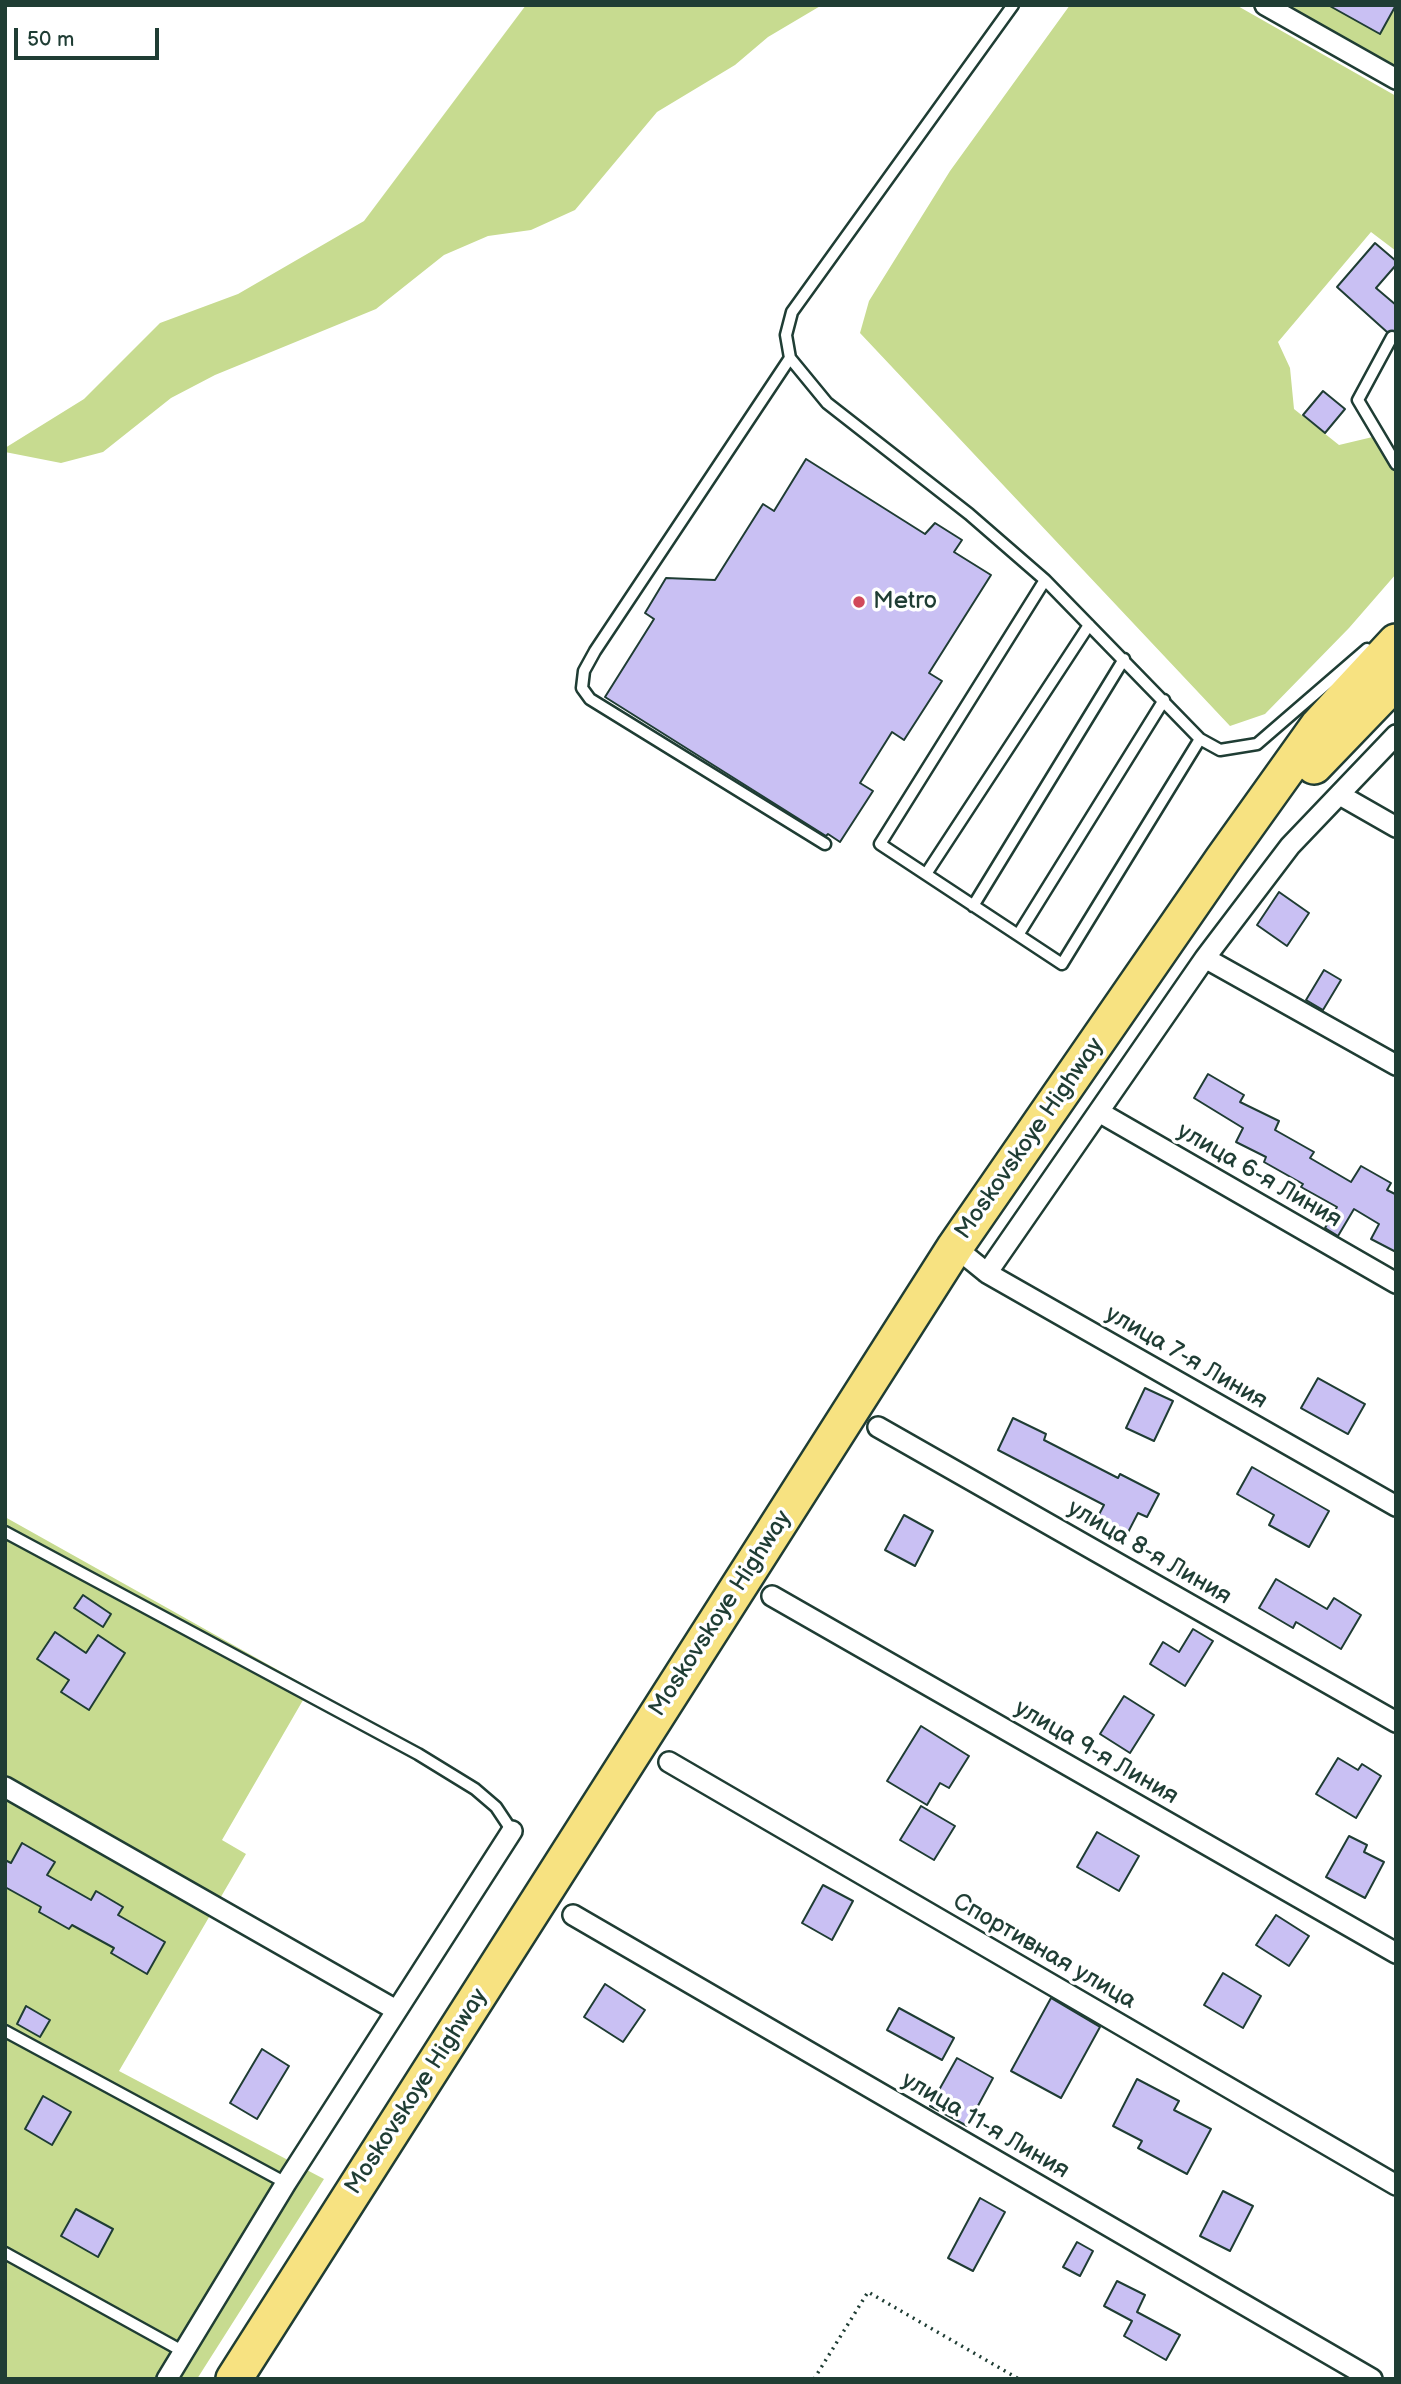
<!DOCTYPE html>
<meta charset="utf-8">
<style>
body{margin:0}
#map{position:relative;width:1401px;height:2384px;overflow:hidden;background:#fff;font-family:"Balsamiq Sans",sans-serif}
canvas{display:block}
.frame{position:absolute;inset:0;border:7px solid #1f3d34;pointer-events:none}
.scale{position:absolute;left:14px;top:28px;width:145px;height:32px;box-sizing:border-box;border:4px solid #1f3d34;border-top:0;padding-left:9px;font-size:21px;line-height:24px;white-space:nowrap;color:#1f3d34;-webkit-text-stroke:5px #fff;paint-order:stroke}
</style>
<div id="map">
<canvas width="1401" height="2384"></canvas>
<div class="frame"></div>
<div class="scale">50 m</div>
</div>
<script>
const g = document.querySelector('canvas').getContext('2d');
g.lineJoin = 'round';
function fill(path, color) {
  g.fillStyle = color;
  g.fill(path, 'evenodd');
}
function poly(rows) {
  const path = new Path2D();
  for (const r of rows) {
    path.moveTo(r[0], r[1]);
    for (let i = 2; i < r.length; i += 2) path.lineTo(r[i], r[i + 1]);
  }
  return path;
}
function trace(path, color, width, dash) {
  g.strokeStyle = color;
  g.lineWidth = width;
  g.lineCap = dash ? 'butt' : 'round';
  g.setLineDash(dash || []);
  g.stroke(path);
}
function write(font, color, halo, rows, align = 'center') {
  g.font = font + ' "Balsamiq Sans",sans-serif';
  g.lineWidth = 7;
  g.setLineDash([]);
  g.textBaseline = 'middle';
  g.strokeStyle = halo;
  g.fillStyle = color;
  for (const [text, x, y, turn = 0] of rows) {
    g.save();
    g.translate(x, y);
    g.rotate((+turn || 0) * Math.PI / 180);
    g.textAlign = isNaN(turn) ? turn : align;
    if (halo) g.strokeText(text, 0, 0);
    g.fillText(text, 0, 0);
    g.restore();
  }
}
fill(poly([
 [526,5,822,5,768,37,735,65,657,112,575,210,531,230,488,236,444,255,376,309,215,375,171,398,103,452,61,463,5,452,5,448,84,399,160,323,238,294,364,221],
 [1070,5,1236,5,1396,96,1396,251,1371,232,1278,342,1290,368,1294,409,1339,445,1381,435,1396,456,1396,574,1349,628,1265,714,1230,726,860,333,869,301,950,171],
 [1281,5,1396,5,1396,67],
 [5,1517,310,1688,222,1840,246,1854,119,2071,324,2179,197,2379,5,2379]
]), '#c7db90');
const building = poly([
 [1328,5,1396,5,1380,34,1328,5],
 [1375,243,1396,261,1396,265,1376,288,1396,305,1396,331,1387,332,1337,287,1375,243],
 [1323,391,1345,409,1325,433,1303,415,1323,391],
 [806,459,925,534,935,523,962,540,954,552,991,575,929,673,942,681,904,740,892,732,860,783,873,791,840,842,828,834,826,836,605,697,654,619,645,613,666,578,715,580,763,504,774,511,806,459],
 [1279,892,1309,913,1287,946,1257,925,1279,892],
 [1324,970,1341,980,1323,1010,1306,1000,1324,970],
 [1208,1074,1244,1095,1240,1102,1279,1121,1275,1130,1314,1152,1310,1158,1351,1182,1361,1166,1391,1183,1387,1190,1395,1194,1396,1192,1396,1252,1371,1239,1379,1224,1354,1209,1338,1236,1325,1228,1337,1207,1301,1187,1303,1184,1264,1162,1266,1157,1236,1142,1243,1128,1194,1098,1208,1074],
 [1318,1378,1365,1404,1348,1434,1301,1408,1318,1378],
 [1145,1388,1173,1401,1154,1441,1126,1428,1145,1388],
 [1013,1418,1046,1434,1044,1440,1118,1478,1120,1474,1159,1494,1147,1517,1138,1513,1123,1542,1093,1526,1104,1505,998,1450,1013,1418],
 [1252,1467,1329,1511,1309,1547,1269,1525,1274,1515,1237,1494,1252,1467],
 [904,1515,933,1531,915,1566,885,1550,904,1515],
 [1276,1579,1327,1609,1334,1598,1361,1615,1341,1649,1296,1622,1293,1628,1259,1608,1276,1579],
 [83,1595,111,1614,103,1627,74,1608,83,1595],
 [1193,1629,1213,1641,1185,1686,1150,1664,1163,1642,1179,1652,1193,1629],
 [55,1632,86,1653,98,1635,125,1653,89,1710,61,1692,69,1680,37,1659,55,1632],
 [1124,1696,1154,1715,1130,1753,1100,1734,1124,1696],
 [921,1726,969,1756,949,1788,940,1783,927,1805,887,1781,921,1726],
 [1338,1758,1358,1770,1362,1764,1381,1776,1356,1818,1316,1794,1338,1758],
 [921,1806,955,1826,934,1860,900,1840,921,1806],
 [1097,1832,1139,1856,1119,1891,1077,1867,1097,1832],
 [1349,1836,1367,1845,1364,1852,1384,1862,1365,1898,1326,1877,1349,1836],
 [22,1843,55,1862,47,1875,91,1900,96,1891,123,1907,118,1915,165,1942,147,1974,111,1953,114,1948,72,1925,69,1929,39,1912,41,1907,5,1887,5,1860,11,1863,22,1843],
 [823,1885,853,1901,832,1940,802,1923,823,1885],
 [1276,1915,1309,1936,1289,1966,1256,1945,1276,1915],
 [1223,1973,1261,1996,1243,2028,1204,2005,1223,1973],
 [605,1984,645,2010,623,2042,584,2017,605,1984],
 [1051,1998,1100,2027,1061,2098,1011,2071,1051,1998],
 [26,2006,50,2020,40,2037,17,2024,26,2006],
 [899,2008,954,2038,942,2060,887,2030,899,2008],
 [262,2049,289,2066,257,2119,230,2103,262,2049],
 [957,2058,993,2078,967,2126,930,2106,957,2058],
 [1137,2079,1179,2101,1174,2110,1211,2129,1187,2174,1138,2148,1142,2141,1113,2126,1137,2079],
 [43,2096,71,2112,52,2145,25,2129,43,2096],
 [1223,2191,1253,2206,1230,2251,1200,2236,1223,2191],
 [980,2198,1005,2212,973,2271,948,2258,980,2198],
 [76,2209,113,2229,98,2257,61,2236,76,2209],
 [1077,2242,1093,2251,1080,2276,1063,2267,1077,2242],
 [1117,2281,1145,2295,1137,2312,1180,2335,1166,2360,1124,2336,1132,2321,1104,2306,1117,2281]
]);
fill(building, '#c9c0f3');
trace(building, '#1f3d34', 2);
const lane = poly([
 [1013,5,792,312,786,335,790,358,827,403,969,514,1045,580,1200,739,1220,750,1257,744,1367,649],
 [1392,337,1358,400,1396,464],
 [790,358,595,651,584,671,582,688,590,699,825,844],
 [1045,580,880,844,1062,964,1200,739],
 [926,874,1089,625],
 [973,906,1124,659],
 [1018,935,1164,700],
 [5,1532,418,1754,475,1789,496,1807,512,1831],
 [5,2031,286,2183],
 [5,2253,184,2352]
]);
const street = poly([
 [1265,5,1396,79],
 [1340,795,1396,827],
 [1205,958,1396,1065],
 [1099,1112,1396,1283],
 [955,1247,987,1273,1396,1506],
 [987,1273,1205,958,1290,846,1396,735],
 [878,1427,1396,1722],
 [772,1596,1396,1953],
 [669,1762,1396,2185],
 [5,1787,396,2010],
 [573,1915,1372,2379],
 [167,2379,286,2183,512,1831]
]);
const highway = poly([
 [1314,766,1396,681],
 [234,2379,955,1247,1223,859,1318,726,1396,642]
]);
trace(lane, '#1f3d34', 15);
trace(street, '#1f3d34', 24);
trace(highway, '#1f3d34', 40);
trace(poly([
 [814,2379,868,2292,1019,2379]
]), '#1f3d34', 3.5, [2, 5]);
trace(lane, '#fff', 10);
trace(street, '#fff', 19);
trace(highway, '#f7e281', 35);
for (const [x, y, r, color] of [
 [859,602,7,"#d1495b"]
]) {
  const dot = new Path2D();
  dot.arc(x, y, r, 0, 2 * Math.PI);
  g.fillStyle = color;
  g.fill(dot);
  trace(dot, '#fff', 2.5);
}
write('24px', '#1f3d34', '#fff', [
 ["Metro",873,602]
], 'left');
write('24px', '#1f3d34', '#fff', [
 ["Moskovskoye Highway",1030,1139,-55],
 ["улица 6-я Линия",1259,1176,30],
 ["улица 7-я Линия",1186,1358,30],
 ["улица 8-я Линия",1149,1553,30],
 ["Moskovskoye Highway",721,1614,-57],
 ["улица 9-я Линия",1096,1753,30],
 ["Спортивная улица",1044,1952,30],
 ["Moskovskoye Highway",417,2092,-57],
 ["улица 11-я Линия",985,2126,30]
]);
</script>
